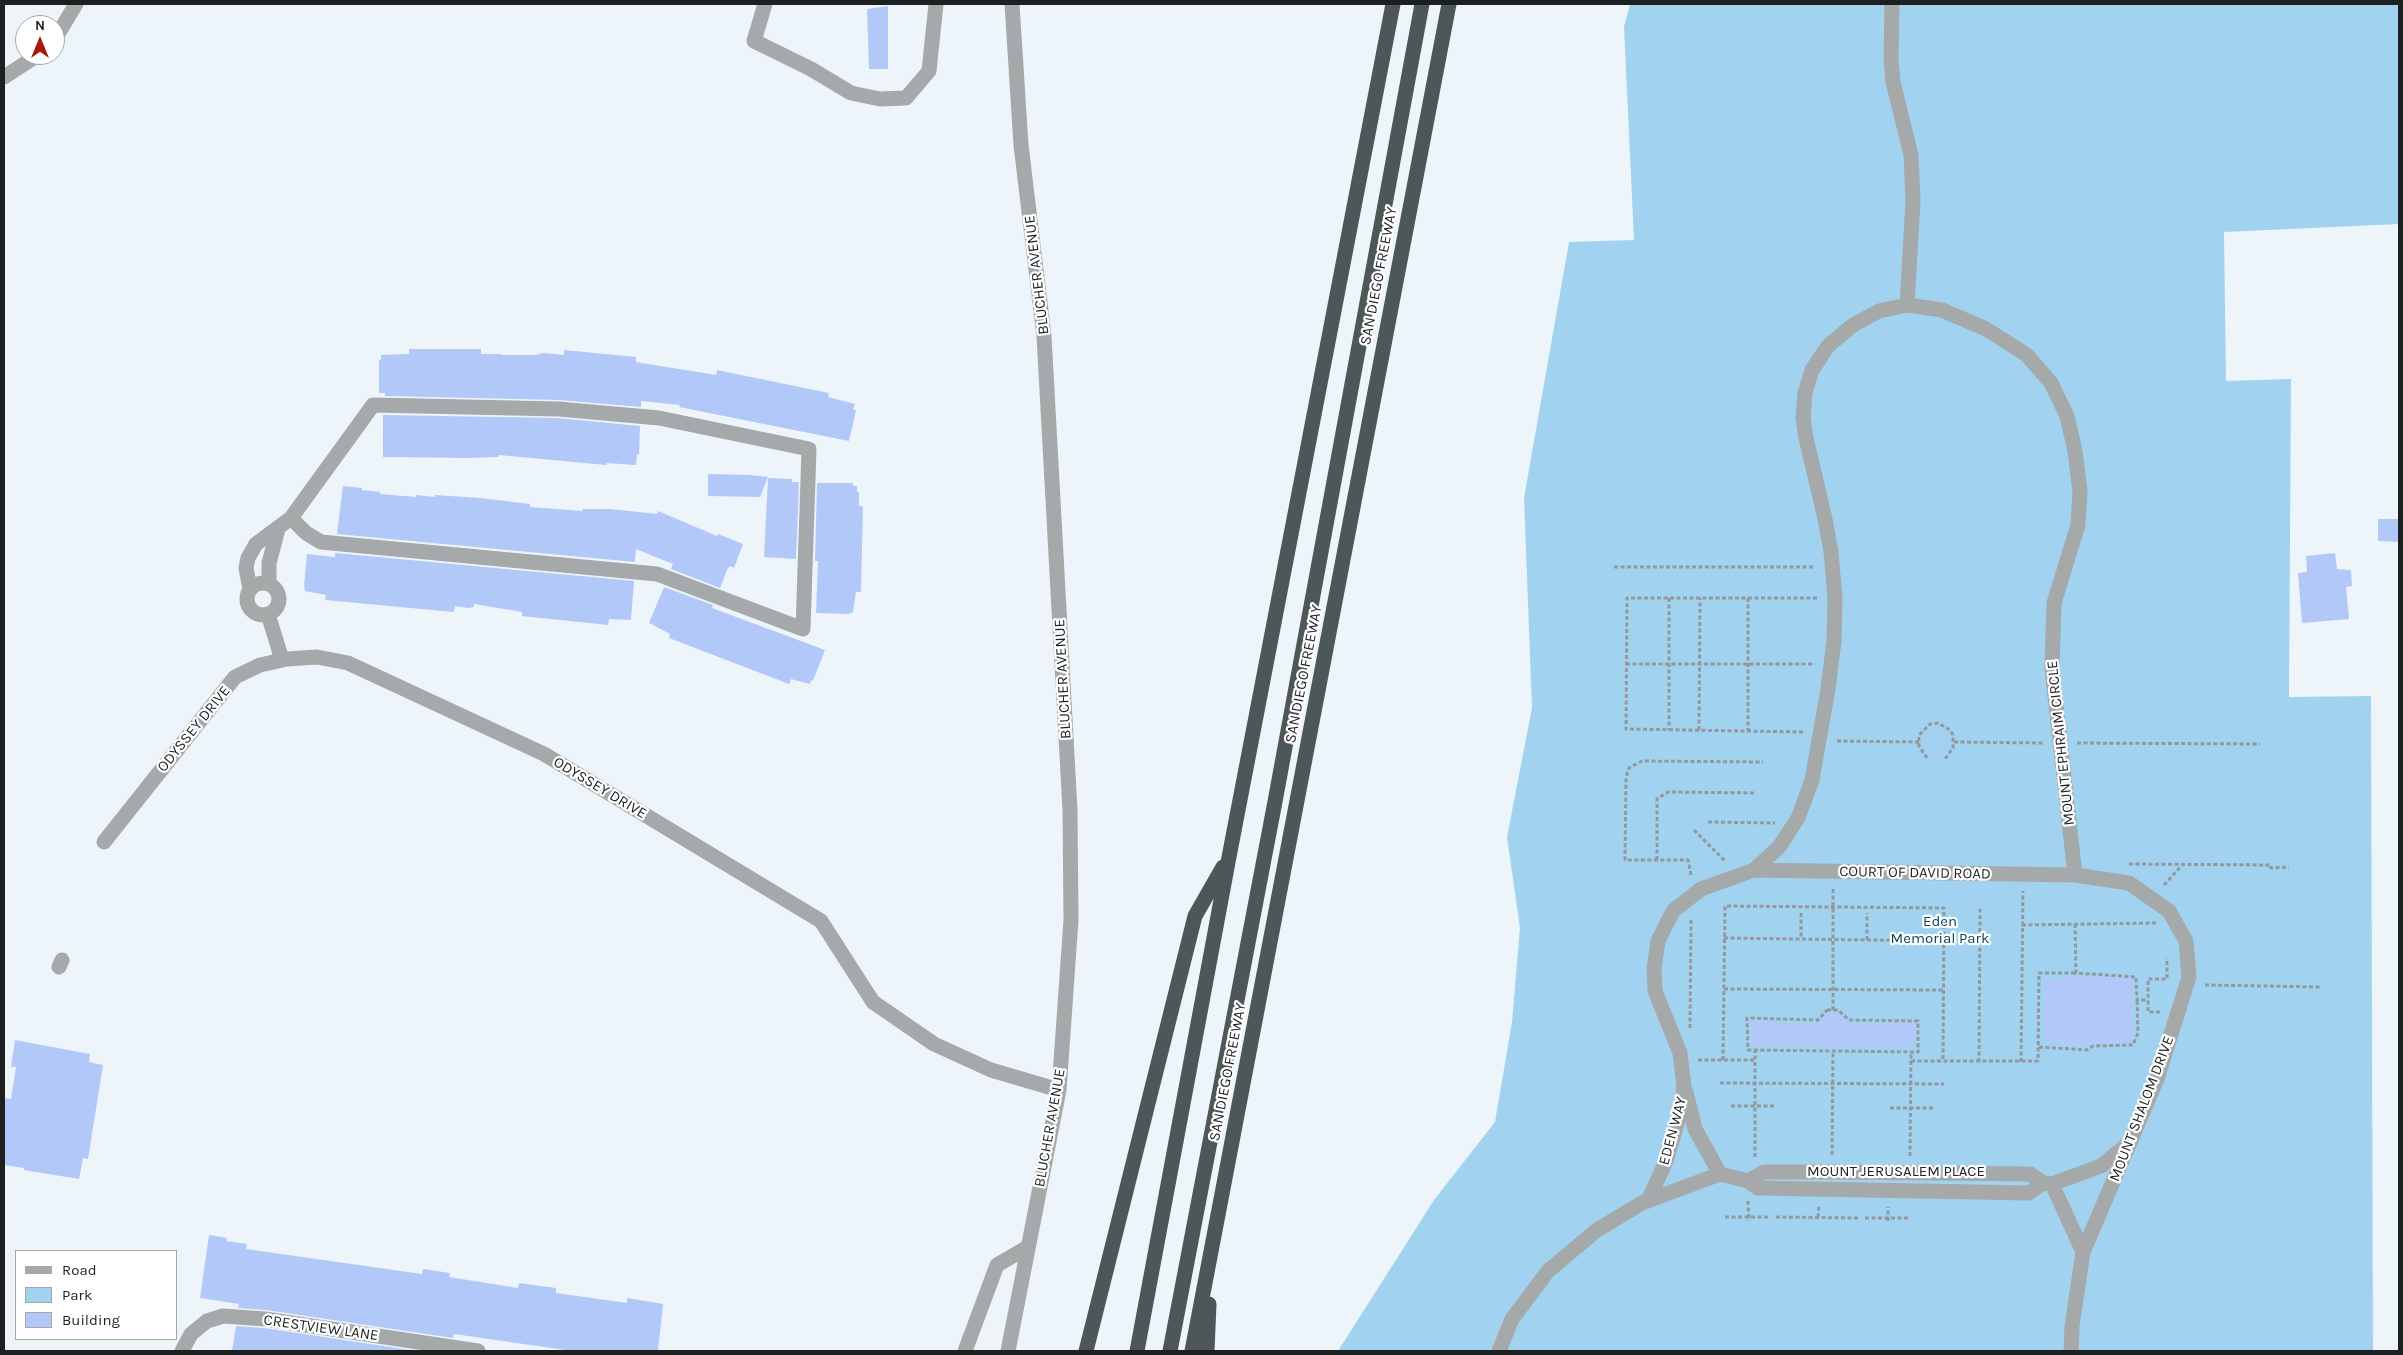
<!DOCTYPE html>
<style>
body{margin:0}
#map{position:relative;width:2403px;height:1355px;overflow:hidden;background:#edf5fb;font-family:Karla,sans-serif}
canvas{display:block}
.frame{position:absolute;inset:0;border:5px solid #1d2021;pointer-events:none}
.legend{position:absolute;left:15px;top:1250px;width:162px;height:90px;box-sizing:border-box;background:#fff;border:1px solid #a5a6a6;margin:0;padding:6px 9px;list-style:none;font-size:15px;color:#1d2021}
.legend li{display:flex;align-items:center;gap:10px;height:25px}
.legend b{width:25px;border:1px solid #a5a6a6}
.north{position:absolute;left:15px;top:15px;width:50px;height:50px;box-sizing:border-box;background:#fff;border:1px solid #a5a6a6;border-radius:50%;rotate:0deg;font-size:14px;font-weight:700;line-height:20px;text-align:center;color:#1d2021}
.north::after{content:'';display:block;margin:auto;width:18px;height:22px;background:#a91709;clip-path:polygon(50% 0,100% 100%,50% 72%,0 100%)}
</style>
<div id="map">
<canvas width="2403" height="1355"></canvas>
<div class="frame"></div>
<ul class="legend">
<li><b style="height:6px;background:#a5a9aa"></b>Road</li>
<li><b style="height:14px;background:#a1d3f0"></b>Park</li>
<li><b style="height:14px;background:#b2c8f8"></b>Building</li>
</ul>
<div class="north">N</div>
</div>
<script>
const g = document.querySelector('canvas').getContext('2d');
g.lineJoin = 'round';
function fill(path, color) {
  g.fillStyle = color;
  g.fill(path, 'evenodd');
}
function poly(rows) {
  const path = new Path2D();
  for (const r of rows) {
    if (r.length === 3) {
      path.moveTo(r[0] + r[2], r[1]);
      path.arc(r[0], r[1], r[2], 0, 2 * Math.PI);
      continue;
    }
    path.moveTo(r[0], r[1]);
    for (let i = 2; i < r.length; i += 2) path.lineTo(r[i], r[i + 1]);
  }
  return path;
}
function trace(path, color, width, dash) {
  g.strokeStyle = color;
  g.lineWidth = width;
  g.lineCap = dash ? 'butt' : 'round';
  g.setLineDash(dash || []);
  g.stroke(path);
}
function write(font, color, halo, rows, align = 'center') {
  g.font = font + ' Karla,sans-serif';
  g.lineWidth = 4.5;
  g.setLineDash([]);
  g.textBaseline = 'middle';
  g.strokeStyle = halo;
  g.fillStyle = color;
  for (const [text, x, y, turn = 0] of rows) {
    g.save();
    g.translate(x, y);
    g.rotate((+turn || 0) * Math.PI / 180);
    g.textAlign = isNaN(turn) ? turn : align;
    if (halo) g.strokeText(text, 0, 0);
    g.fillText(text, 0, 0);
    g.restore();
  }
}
fill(poly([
 [1630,4,2399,4,2399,224,2224,232,2226,381,2291,379,2289,697,2371,696,2373,1351,1338,1351,1434,1200,1495,1122,1512,1022,1520,928,1507,837,1532,708,1524,498,1569,242,1634,240,1624,27]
]), '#a1d3f0');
fill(poly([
 [888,6,888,69,869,69,867,9],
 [409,349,481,349,481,354,502,354,501,355,536,355,543,353,564,355,564,350,636,357,636,362,716,375,717,370,829,393,828,397,855,404,853,409,856,410,849,441,679,407,680,405,641,401,641,407,559,400,385,396,385,393,379,393,379,360,381,360,381,355,409,354],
 [383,415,558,418,640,426,639,455,637,454,636,465,607,463,606,465,499,455,498,457,468,458,383,457],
 [708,474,751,475,768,477,760,497,708,496],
 [768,478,792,479,792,482,799,482,796,559,764,557],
 [817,483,853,483,853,486,857,486,857,492,859,492,859,506,863,506,861,592,856,592,853,612,849,614,816,613,818,561,815,561],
 [343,486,362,488,362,490,380,492,380,494,416,497,416,495,435,497,435,495,480,498,530,504,530,507,582,511,583,509,610,509,657,514,658,511,717,536,718,534,743,544,734,568,730,566,727,570,720,588,671,569,673,564,636,549,635,562,337,534],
 [2378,519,2399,519,2399,542,2378,541],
 [335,553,634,581,631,620,609,619,608,625,522,616,522,612,474,604,474,607,467,608,455,606,454,612,325,600,326,595,305,591,304,586,307,554,335,557],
 [2335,553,2337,569,2351,570,2352,586,2346,587,2349,619,2302,623,2298,573,2307,572,2306,556],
 [664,587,713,605,712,608,825,650,813,681,811,680,810,684,791,679,789,684,669,638,670,634,649,623],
 [2061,976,2132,978,2133,1043,2061,1045,2061,1041,2044,1041,2044,980,2061,980],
 [1833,1011,1842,1014,1850,1024,1892,1024,1892,1021,1915,1021,1914,1047,1751,1046,1751,1019,1774,1020,1774,1024,1817,1024,1825,1013],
 [15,1040,90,1054,89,1062,103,1065,88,1159,83,1158,79,1179,24,1170,24,1168,4,1165,4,1098,11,1099,16,1067,11,1067],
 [209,1235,227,1238,226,1241,247,1244,246,1249,422,1274,423,1269,450,1273,449,1277,518,1288,519,1283,556,1288,556,1293,627,1303,627,1298,663,1304,658,1351,572,1351,454,1334,453,1338,266,1310,238,1308,239,1304,200,1298],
 [236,1326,264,1328,417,1351,232,1351]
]), '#b2c8f8');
trace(poly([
 [1614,567,1815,567],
 [1669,598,1669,730],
 [1748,598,1748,731],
 [1626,664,1815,664],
 [1699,730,1700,598],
 [1803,732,1626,729,1627,598,1819,598],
 [1837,741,1919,742],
 [1954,742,2043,743],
 [2077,743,2260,744],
 [1927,758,1919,746,1919,735,1930,724,1938,723,1950,730,1953,735,1953,748,1945,759],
 [1708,822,1775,823],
 [1694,830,1726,862],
 [1657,860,1657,799,1668,792,1755,793],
 [2129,864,2271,865,2271,868,2289,867],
 [1691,875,1688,860,1625,860,1626,777,1629,768,1642,761,1763,762],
 [2164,885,2183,864],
 [1801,913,1801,939],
 [2075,924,2076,973,2136,977,2137,1000,2147,1000],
 [2022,925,2157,923],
 [1724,938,1943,941],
 [1867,940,1867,913],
 [2205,985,2322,987],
 [1724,989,1943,990],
 [1827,1010,1838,1010,1849,1020,1918,1021,1918,1052,1748,1050,1747,1018,1818,1020,1827,1010],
 [1833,1010,1833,888],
 [2160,1012,2148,1012,2148,979,2167,979,2167,958],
 [1690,1028,1691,920],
 [2039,1047,2087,1050,2093,1046,2133,1045,2138,1033,2137,1000],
 [1698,1060,1755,1060],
 [1723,1060,1725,906,1944,908,1943,1061],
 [1911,1061,2038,1061,2039,973,2076,973],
 [1979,1062,1980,909],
 [2021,1062,2023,891],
 [1720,1083,1944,1084],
 [1731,1106,1774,1106],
 [1890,1108,1935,1108],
 [1832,1155,1833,1051],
 [1910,1156,1911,1051],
 [1755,1157,1755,1050],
 [1748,1201,1749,1221],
 [1725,1217,1770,1217],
 [1776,1217,1859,1218],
 [1818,1217,1819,1205],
 [1865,1218,1910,1218],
 [1888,1221,1888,1207]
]), '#93989c', 3, [4, 2.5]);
trace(poly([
 [765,4,754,41,811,69,851,93,880,99,906,98,929,71,936,4],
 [1892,4,1891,59,1893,82,1911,155,1913,201,1907,305],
 [55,39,76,4],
 [4,77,38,55],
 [263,599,16],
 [269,584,269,563,278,529],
 [250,589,246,568,248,558,256,544,291,518,373,405,559,409,659,418,809,449,803,629,657,574,321,542,306,533,291,518],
 [268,614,282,660],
 [104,842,235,677,260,665,287,659,317,657,348,663,544,754,821,921,873,1002,934,1044,991,1070,1059,1090],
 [1754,870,1779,847,1798,818,1812,780,1828,689,1834,641,1835,599,1831,552,1825,519,1806,438,1803,418,1805,393,1812,370,1828,346,1853,325,1879,311,1907,305,1942,310,1986,329,2027,355,2051,383,2067,416,2075,451,2080,492,2078,525,2054,603,2052,669,2075,875],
 [59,967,62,960],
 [1686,1092,1695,1129,1720,1174],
 [2043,1183,2052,1184,2101,1166,2129,1143],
 [2052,1184,2083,1252],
 [1648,1201,1666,1161,1681,1110,1684,1086,1680,1053,1655,991,1654,969,1658,941,1673,911,1701,889,1754,870,2075,875,2129,883,2169,911,2186,941,2189,977,2157,1079,2083,1252,2072,1326,2071,1351],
 [182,1351,191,1334,207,1321,223,1316,265,1319,478,1351],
 [965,1351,997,1265,1028,1247],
 [1008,1351,1059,1090,1071,920,1070,810,1044,336,1021,145,1012,4],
 [1499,1351,1512,1319,1548,1271,1597,1230,1642,1203,1720,1174,1748,1181,1758,1188,2029,1193,2043,1183,2030,1174,1832,1172,1764,1172,1748,1181]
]), '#a5a9aa', 15);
trace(poly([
 [1086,1351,1195,916,1223,867],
 [1137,1351,1229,857,1393,4],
 [1170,1351,1274,807,1422,4],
 [1192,1351,1449,4],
 [1207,1351,1209,1304]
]), '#4d5757', 15);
write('15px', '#1d2021', '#fff', [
 ["BLUCHER AVENUE",1037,275,-97],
 ["SAN DIEGO FREEWAY",1379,276,-79],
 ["SAN DIEGO FREEWAY",1304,674,-79],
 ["BLUCHER AVENUE",1063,679,-93],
 ["ODYSSEY DRIVE",194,729,-51],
 ["MOUNT EPHRAIM CIRCLE",2061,743,-96],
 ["ODYSSEY DRIVE",600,788,31],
 ["COURT OF DAVID ROAD",1915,873,1],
 ["SAN DIEGO FREEWAY",1228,1072,-79],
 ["MOUNT SHALOM DRIVE",2142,1109,-69],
 ["BLUCHER AVENUE",1050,1128,-80],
 ["EDEN WAY",1673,1131,-75],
 ["MOUNT JERUSALEM PLACE",1896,1172],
 ["CRESTVIEW LANE",321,1328,8]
]);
write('15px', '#09445e', '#fff', [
 ["Eden",1940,922],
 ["Memorial Park",1940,939]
]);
</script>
